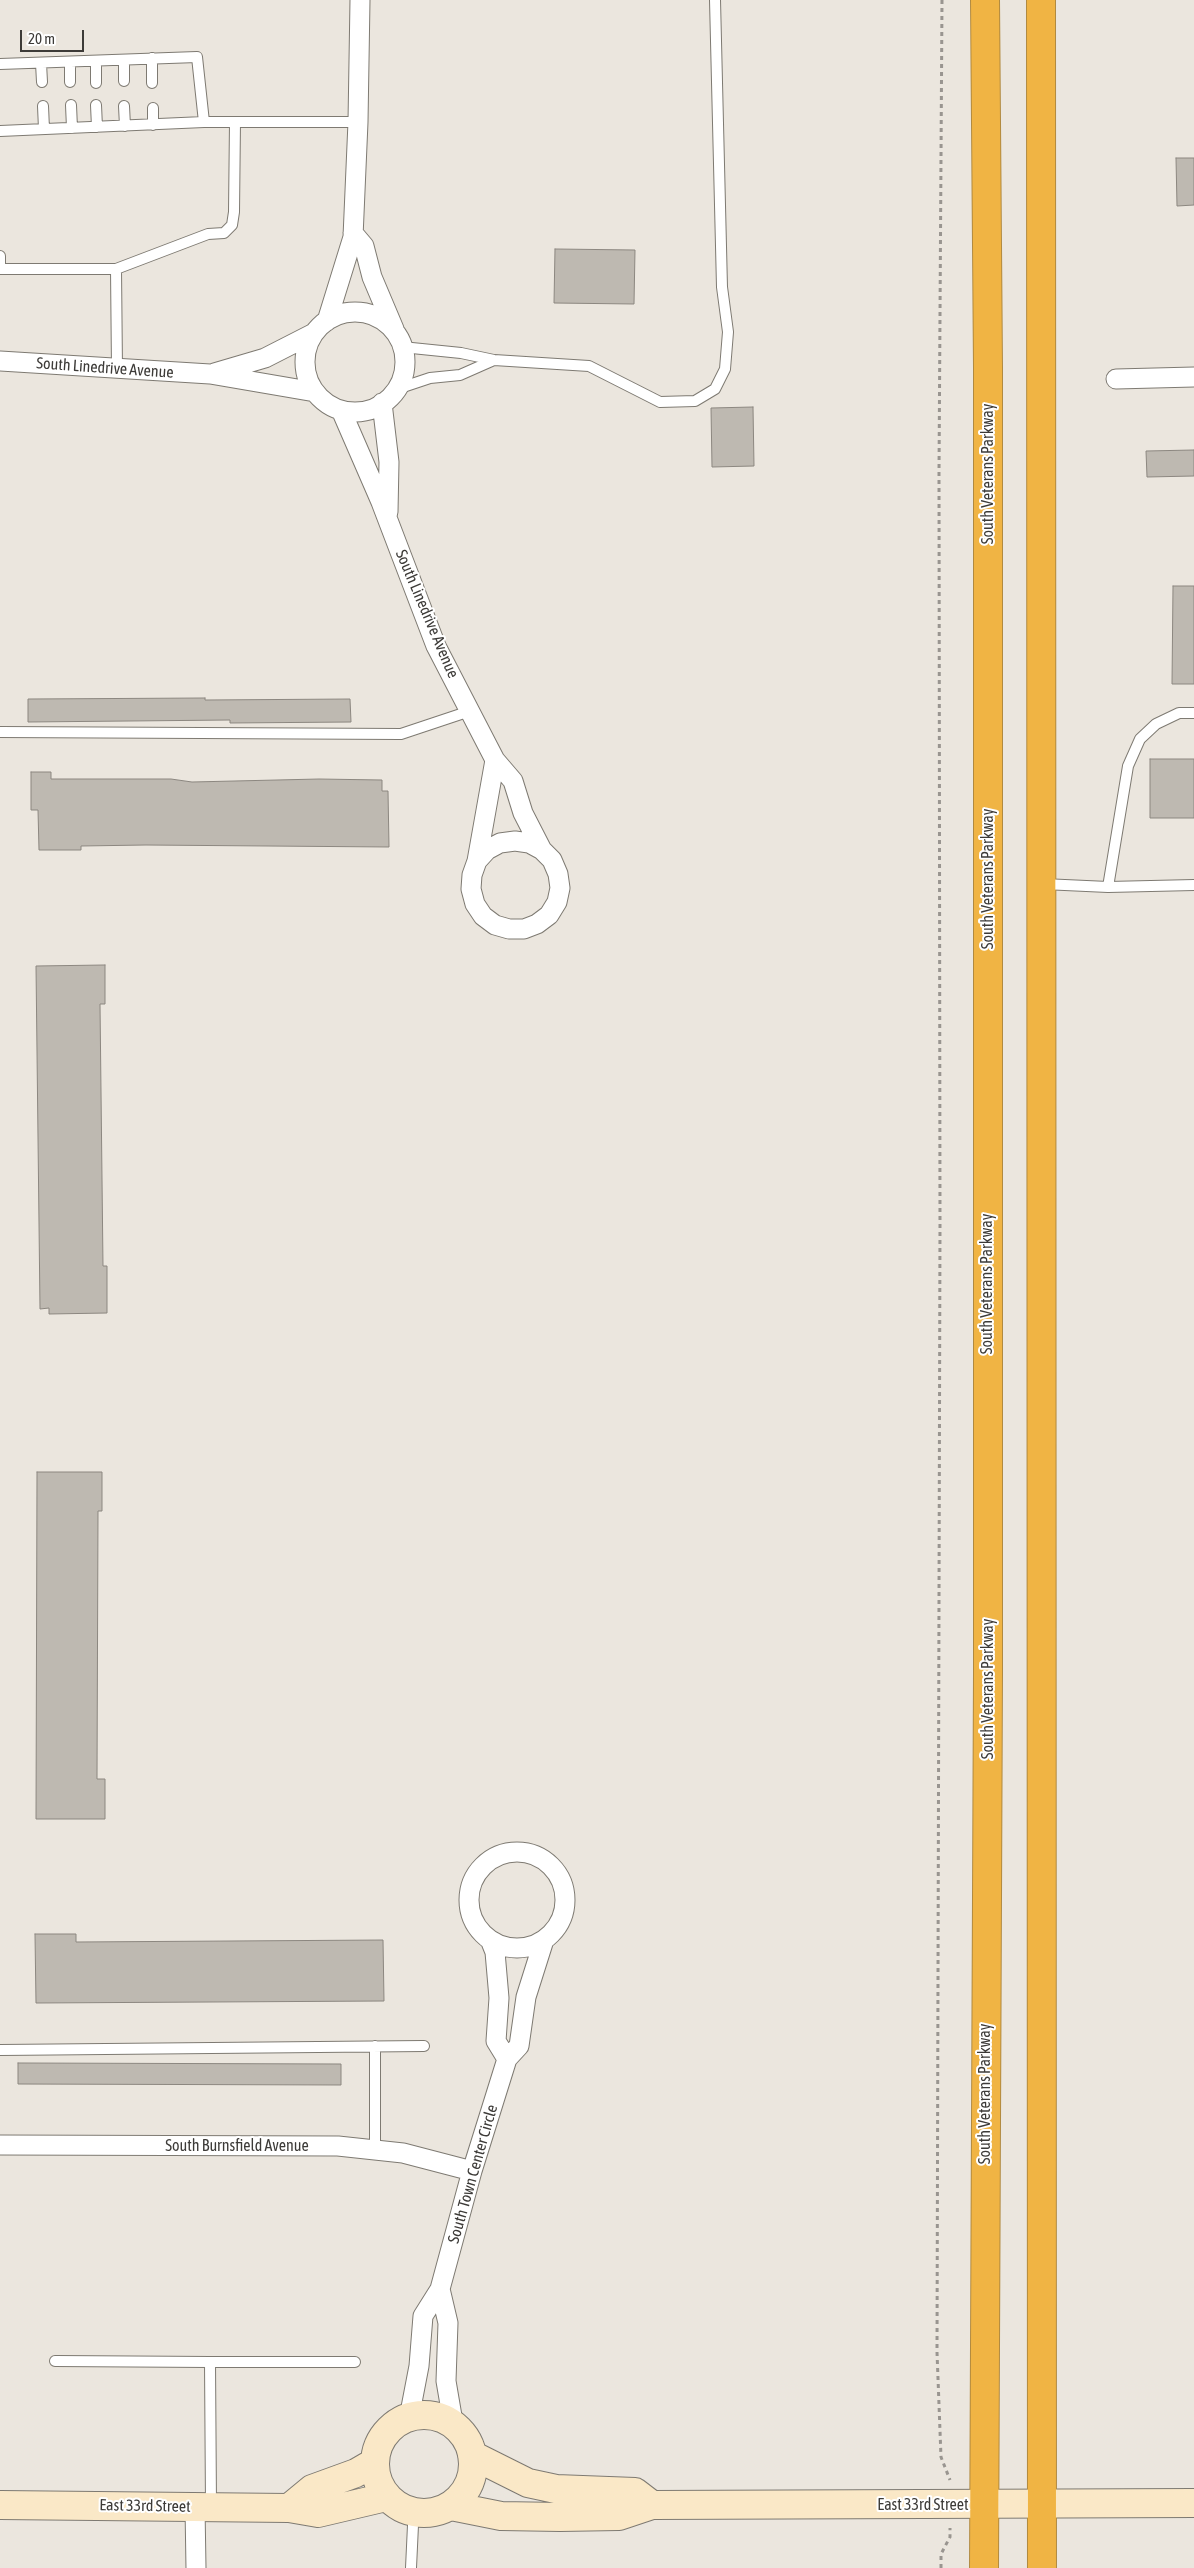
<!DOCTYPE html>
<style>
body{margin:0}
#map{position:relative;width:1194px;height:2568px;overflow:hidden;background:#ebe6de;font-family:"Asap Condensed",sans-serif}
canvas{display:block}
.scale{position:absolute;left:20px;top:30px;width:64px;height:22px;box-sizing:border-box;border:2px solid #3d3b38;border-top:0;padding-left:6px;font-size:15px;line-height:18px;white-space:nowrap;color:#3d3b38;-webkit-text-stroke:4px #fff;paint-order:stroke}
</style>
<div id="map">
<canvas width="1194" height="2568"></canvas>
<div class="scale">20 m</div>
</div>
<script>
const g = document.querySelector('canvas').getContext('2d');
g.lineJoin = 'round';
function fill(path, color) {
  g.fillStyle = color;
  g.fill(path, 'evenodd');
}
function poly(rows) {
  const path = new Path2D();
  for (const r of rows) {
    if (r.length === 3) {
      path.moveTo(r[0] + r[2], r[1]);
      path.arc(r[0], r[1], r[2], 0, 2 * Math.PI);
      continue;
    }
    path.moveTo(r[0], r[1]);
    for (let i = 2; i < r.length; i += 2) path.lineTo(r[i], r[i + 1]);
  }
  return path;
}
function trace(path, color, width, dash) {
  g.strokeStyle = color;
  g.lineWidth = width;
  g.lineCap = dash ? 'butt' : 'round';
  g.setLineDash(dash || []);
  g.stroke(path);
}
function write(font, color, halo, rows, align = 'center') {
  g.font = font + ' "Asap Condensed",sans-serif';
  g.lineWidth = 4;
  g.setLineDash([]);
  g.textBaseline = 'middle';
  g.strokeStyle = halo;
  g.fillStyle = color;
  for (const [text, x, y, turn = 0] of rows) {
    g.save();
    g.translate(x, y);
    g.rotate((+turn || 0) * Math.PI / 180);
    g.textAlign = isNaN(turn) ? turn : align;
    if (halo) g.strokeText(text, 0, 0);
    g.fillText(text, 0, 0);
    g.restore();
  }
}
const building = poly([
 [1176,158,1194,158,1194,205,1177,206,1176,158],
 [555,249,635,250,634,304,554,303,555,249],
 [753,407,754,466,712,467,711,408,753,407],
 [1194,450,1194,476,1147,477,1146,451,1194,450],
 [1173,586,1194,586,1194,684,1172,684,1173,586],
 [205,698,205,700,350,699,351,722,230,723,230,720,28,722,28,699,205,698],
 [1150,759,1194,759,1194,818,1150,818,1150,759],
 [31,772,51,772,51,779,171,779,192,782,319,779,382,780,382,791,388,791,389,847,146,845,81,846,81,850,39,850,38,810,31,810,31,772],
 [105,965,105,1004,100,1004,103,1266,107,1266,107,1313,49,1314,49,1308,40,1309,36,966,105,965],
 [37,1472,102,1472,102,1511,98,1511,97,1779,105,1779,105,1819,36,1819,37,1472],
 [35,1934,76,1934,76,1942,383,1940,384,2001,36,2003,35,1934],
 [18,2063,341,2064,341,2085,18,2084,18,2063]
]);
fill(building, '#beb9b1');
trace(building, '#8c8780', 1);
const lane = poly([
 [152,58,152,83],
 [124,60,124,81],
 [96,61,96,83],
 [70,62,70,82],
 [41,63,42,82],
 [0,64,197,57,204,122,358,122],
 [71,105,72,128],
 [96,105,97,127],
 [43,106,44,129],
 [124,106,125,126],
 [153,108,153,125],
 [0,131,204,122],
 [0,256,0,269,116,269,208,234,224,233,232,225,234,212,235,122],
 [116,269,117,369],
 [402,347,461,353,494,360,589,366,660,402,695,401,715,389,725,369,728,332,722,287,715,0],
 [397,389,430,378,460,375,494,360],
 [0,732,401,734,470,711],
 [1043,884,1108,887,1194,885],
 [1108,887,1128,766,1140,739,1156,724,1179,713,1194,713],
 [0,2050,424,2046],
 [375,2150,375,2046],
 [55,2361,210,2362],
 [211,2506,210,2362,355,2362],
 [411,2568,413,2525,416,2512]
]);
const street = poly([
 [353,233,364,246,372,277,394,329],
 [355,362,50],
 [327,321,353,237,358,122,360,0],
 [0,361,210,374,315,392],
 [214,373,265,358,314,333],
 [1116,379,1194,377],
 [382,403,389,462,388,512],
 [341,410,381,502,436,646,495,760,513,781,523,813,542,850,552,860,558,874,560,888,557,902,549,915,537,924,524,929,509,929,495,925,483,916,475,904,471,889,472,875,477,861,487,850,500,843,515,841,529,843,542,850],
 [477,861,495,760],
 [517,1900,48],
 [491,1942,495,1952,499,1998,496,2041,507,2059],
 [0,2145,338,2146,403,2153,472,2171],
 [440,2289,448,2323,446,2381,453,2422],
 [409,2418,419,2366,423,2316,440,2289,472,2171,507,2059,519,2046,526,1997,544,1940],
 [195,2507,196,2568]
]);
const secondary = poly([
 [424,2464,49],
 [472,2455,528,2483,556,2489,635,2492,652,2505],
 [0,2505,289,2508,318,2513,386,2497],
 [451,2506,501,2516,560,2517,619,2516,652,2505,1194,2503],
 [289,2508,312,2489,356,2473,375,2462]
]);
const highway = poly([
 [1041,0,1042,2568],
 [984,2568,988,1673,988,368,985,0]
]);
trace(lane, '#7e7a72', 12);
trace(street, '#7e7a72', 21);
trace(secondary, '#7e7a72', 30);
trace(highway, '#b18a40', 30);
trace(poly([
 [942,0,939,473,940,1224,937,2352,941,2457,950,2480],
 [941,2568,941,2554,950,2537,950,2528]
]), '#999590', 3, [4, 4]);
trace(lane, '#fff', 10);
trace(street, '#fff', 19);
trace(secondary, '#fae8c7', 28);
trace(highway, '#f0b444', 28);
write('16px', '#3d3b38', '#fff', [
 ["South Linedrive Avenue",105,368,4],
 ["South Veterans Parkway",988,474,-90],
 ["South Linedrive Avenue",427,614,67],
 ["South Veterans Parkway",988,879,-90],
 ["South Veterans Parkway",987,1284,-90],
 ["South Veterans Parkway",988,1689,-90],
 ["South Veterans Parkway",985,2094,-90],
 ["South Burnsfield Avenue",237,2146],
 ["South Town Center Circle",473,2174,-74],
 ["East 33rd Street",923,2505],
 ["East 33rd Street",145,2506,1]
]);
</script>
